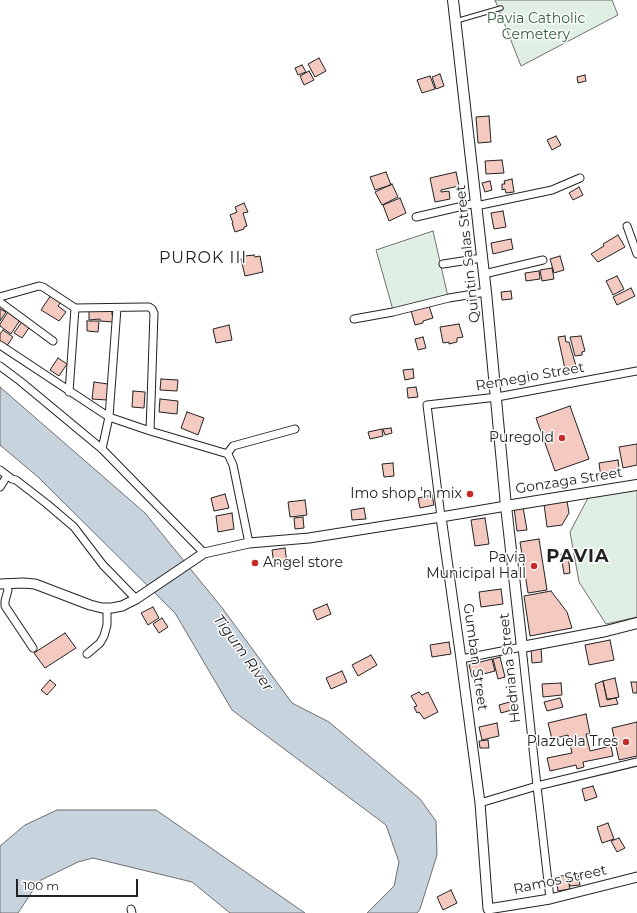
<!DOCTYPE html>
<style>
body{margin:0}
#map{position:relative;width:637px;height:913px;overflow:hidden;background:#fff;font-family:Montserrat,sans-serif}
canvas{display:block}
.scale{position:absolute;left:16px;top:879px;width:122px;height:18px;box-sizing:border-box;border:2px solid #222;border-top:0;padding-left:5px;font-size:12px;line-height:14px;white-space:nowrap;color:#222;-webkit-text-stroke:3px #fff;paint-order:stroke}
</style>
<div id="map">
<canvas width="637" height="913"></canvas>
<div class="scale">100 m</div>
</div>
<script>
const g = document.querySelector('canvas').getContext('2d');
g.lineJoin = 'round';
function fill(path, color) {
  g.fillStyle = color;
  g.fill(path, 'evenodd');
}
function poly(rows) {
  const path = new Path2D();
  for (const r of rows) {
    path.moveTo(r[0], r[1]);
    for (let i = 2; i < r.length; i += 2) path.lineTo(r[i], r[i + 1]);
  }
  return path;
}
function trace(path, color, width, dash) {
  g.strokeStyle = color;
  g.lineWidth = width;
  g.lineCap = dash ? 'butt' : 'round';
  g.setLineDash(dash || []);
  g.stroke(path);
}
function write(font, color, halo, rows, align = 'center') {
  g.font = font + ' Montserrat,sans-serif';
  g.lineWidth = 3;
  g.setLineDash([]);
  g.textBaseline = 'middle';
  g.strokeStyle = halo;
  g.fillStyle = color;
  for (const [text, x, y, turn = 0] of rows) {
    g.save();
    g.translate(x, y);
    g.rotate((+turn || 0) * Math.PI / 180);
    g.textAlign = isNaN(turn) ? turn : align;
    if (halo) g.strokeText(text, 0, 0);
    g.fillText(text, 0, 0);
    g.restore();
  }
}
const green = poly([
 [495,0,612,0,618,15,521,66,495,0],
 [433,231,448,297,393,310,376,250,433,231],
 [637,488,637,617,606,624,579,582,570,532,589,496,637,488]
]);
fill(green, '#e0efe3');
trace(green, '#6f6f6f', 1);
const water = poly([
 [0,387,145,513,223,609,292,703,329,722,420,799,436,821,437,855,420,909,417,913,367,913,394,886,399,862,386,825,232,710,175,613,38,477,0,445,0,387],
 [57,810,156,810,305,913,230,913,192,882,93,858,78,862,39,881,18,913,0,913,0,846,25,825,57,810]
]);
fill(water, '#c7d3dd');
trace(water, '#6f6f6f', 1);
const building = poly([
 [319,58,326,71,315,77,308,64,319,58],
 [302,65,306,72,298,75,295,68,302,65],
 [309,71,314,80,304,85,300,76,309,71],
 [440,74,444,86,436,89,432,77,440,74],
 [585,75,586,81,578,83,577,77,585,75],
 [430,76,435,89,422,93,417,80,430,76],
 [489,116,491,142,478,143,476,117,489,116],
 [556,136,561,145,552,150,547,140,556,136],
 [502,160,504,173,486,174,485,161,502,160],
 [386,172,391,185,375,190,370,177,386,172],
 [456,172,459,186,441,190,441,192,449,191,450,199,435,202,430,178,456,172],
 [512,179,514,192,506,193,505,189,502,190,502,184,505,184,504,181,512,179],
 [490,181,492,190,485,192,482,183,490,181],
 [392,184,398,197,382,205,375,192,392,184],
 [579,187,583,195,573,200,569,193,579,187],
 [400,198,406,213,389,221,383,205,400,198],
 [244,203,248,212,243,213,247,226,244,227,244,229,235,232,232,223,233,223,230,215,237,212,235,207,244,203],
 [503,211,506,227,494,229,491,213,503,211],
 [618,235,625,247,598,262,591,254,604,246,603,244,618,235],
 [511,239,513,249,493,254,491,243,511,239],
 [254,255,255,257,260,256,263,272,245,276,241,259,245,258,245,256,254,255],
 [560,256,564,270,554,273,550,259,560,256],
 [552,268,554,279,542,281,540,270,552,268],
 [539,271,540,279,526,281,525,273,539,271],
 [617,276,624,289,613,295,606,281,617,276],
 [631,288,635,296,617,305,613,297,631,288],
 [511,291,512,299,502,300,501,292,511,291],
 [51,295,61,302,58,306,66,312,59,321,41,310,51,295],
 [429,306,433,318,423,321,423,323,415,325,411,311,429,306],
 [112,308,112,315,115,315,114,322,100,321,100,319,89,320,89,309,112,308],
 [0,309,6,312,0,321,0,309],
 [8,312,20,320,11,334,0,326,0,324,8,312],
 [23,320,31,325,22,338,14,333,23,320],
 [87,321,99,321,98,332,87,331,87,321],
 [459,324,463,337,457,338,457,342,449,344,449,342,443,343,440,327,459,324],
 [229,325,232,340,216,343,213,329,229,325],
 [3,330,13,337,6,347,0,342,0,334,3,330],
 [565,336,566,342,569,342,576,366,565,369,558,337,565,336],
 [581,336,585,351,582,352,582,355,575,356,570,337,581,336],
 [423,337,426,348,418,350,415,339,423,337],
 [58,358,67,364,59,376,50,370,58,358],
 [413,369,414,378,405,380,403,370,413,369],
 [161,379,178,380,177,391,160,390,161,379],
 [94,382,108,384,107,400,92,399,94,382],
 [416,387,418,397,408,398,407,388,416,387],
 [133,391,145,392,144,408,132,407,133,391],
 [160,399,178,401,177,414,159,412,160,399],
 [570,406,589,459,555,471,536,418,570,406],
 [187,412,204,418,198,435,181,428,187,412],
 [391,428,392,433,385,435,383,429,391,428],
 [382,429,383,436,370,439,368,432,382,429],
 [637,444,637,465,623,468,619,447,637,444],
 [618,460,620,475,601,478,599,463,618,460],
 [393,463,394,476,384,477,382,464,393,463],
 [225,494,229,508,214,511,211,498,225,494],
 [432,495,434,505,420,508,418,498,432,495],
 [305,500,307,515,290,517,288,502,305,500],
 [567,501,569,513,562,525,547,527,544,504,567,501],
 [523,507,527,530,517,531,514,508,523,507],
 [364,508,366,519,352,520,351,510,364,508],
 [232,513,234,529,218,532,216,516,232,513],
 [303,517,304,528,295,529,294,518,303,517],
 [485,518,489,544,475,546,471,520,485,518],
 [539,539,547,590,528,593,520,542,539,539],
 [285,548,287,563,274,564,272,550,285,548],
 [568,553,570,573,564,574,561,554,568,553],
 [501,589,503,604,481,607,479,592,501,589],
 [551,591,567,612,572,628,530,636,524,596,551,591],
 [327,604,331,614,317,620,313,610,327,604],
 [153,607,159,618,148,625,141,613,153,607],
 [162,618,168,627,159,633,153,624,162,618],
 [65,633,76,648,45,668,34,653,65,633],
 [610,640,614,660,589,665,585,645,610,640],
 [449,642,451,654,432,657,430,645,449,642],
 [541,648,542,662,532,663,531,649,541,648],
 [371,655,377,665,358,676,352,665,371,655],
 [500,657,505,677,498,679,493,659,500,657],
 [492,659,495,671,472,677,469,665,492,659],
 [342,671,347,682,331,689,326,678,342,671],
 [615,678,619,697,607,700,603,681,615,678],
 [50,680,56,685,47,695,41,690,50,680],
 [603,681,607,699,616,698,618,704,600,707,595,684,603,681],
 [631,682,637,682,637,693,633,693,631,682],
 [561,683,562,695,543,697,542,684,561,683],
 [419,692,422,695,428,692,438,712,424,719,419,712,417,713,414,707,417,706,411,696,419,692],
 [560,698,563,707,547,711,544,702,560,698],
 [513,701,515,709,501,713,499,705,513,701],
 [586,714,590,734,586,734,590,751,611,746,613,756,583,762,584,767,577,769,576,765,550,771,547,758,572,753,568,735,552,739,548,723,586,714],
 [637,722,637,756,619,760,612,728,637,722],
 [497,723,499,736,482,740,479,727,497,723],
 [488,740,489,748,480,748,479,741,488,740],
 [593,786,597,797,585,801,582,789,593,786],
 [608,823,614,839,602,843,597,827,608,823],
 [619,838,625,848,617,852,611,841,619,838],
 [578,873,580,885,570,886,568,874,578,873],
 [567,875,570,889,558,891,556,877,567,875],
 [451,890,457,903,443,910,437,897,451,890]
]);
fill(building, '#f3c9c0');
trace(building, '#222', 1);
const service = poly([
 [456,21,501,8]
]);
const minor = poly([
 [476,206,552,190,580,178],
 [416,217,476,203],
 [627,226,637,254],
 [443,264,482,258],
 [484,274,543,260],
 [0,297,39,286,43,287,75,308,69,392],
 [0,302,53,341],
 [75,308,144,307,149,307,152,309,154,313,150,431],
 [354,319,393,312,449,298,486,292],
 [0,345,109,417,150,431,228,454,233,465,249,543],
 [0,366,20,381,102,449,204,553],
 [102,449,109,417,117,308],
 [227,454,233,446,295,429],
 [0,470,12,479,16,480,47,504,74,527,103,565,136,599],
 [0,487,7,476],
 [441,517,427,405,497,397,637,371],
 [6,583,8,590,5,601,5,606,33,648],
 [87,654,100,643,104,636,107,625,107,608],
 [461,659,522,647,537,786,550,899],
 [480,803,537,786,637,762],
 [131,909,132,913]
]);
const tertiary = poly([
 [441,517,461,659,480,803,488,909,550,899,637,877],
 [0,584,23,583,35,584,90,605,102,608,112,608,122,606,136,599,204,553,249,543,309,538,441,517,506,506]
]);
const secondary = poly([
 [453,0,486,292,506,506,522,647,606,631,637,623],
 [506,506,637,485]
]);
trace(service, '#222', 5.5);
trace(minor, '#222', 9);
trace(tertiary, '#222', 11);
trace(secondary, '#222', 12);
trace(service, '#fff', 3.5);
trace(minor, '#fff', 7);
trace(tertiary, '#fff', 9);
trace(secondary, '#fff', 10);
for (const [x, y, r, color] of [
 [562,438,4,"#c62828"],
 [470,494,4,"#c62828"],
 [255,563,4,"#c62828"],
 [534,566,4,"#c62828"],
 [626,742,4,"#c62828"]
]) {
  const dot = new Path2D();
  dot.arc(x, y, r, 0, 2 * Math.PI);
  g.fillStyle = color;
  g.fill(dot);
  trace(dot, '#fff', 1.5);
}
write('14px', '#2f5e38', '#fff', [
 ["Pavia Catholic",536,19],
 ["Cemetery",536,35]
]);
write('14px', '#222', '#fff', [
 ["Quintin Salas Street",468,254,-96],
 ["Remegio Street",530,377,-10],
 ["Gonzaga Street",569,481,-9],
 ["Gumban Street",475,657,82],
 ["Hedriana Street",510,668,-96],
 ["Ramos Street",560,880,-12]
]);
write('14px', '#222', '#fff', [
 ["Puregold",554,438],
 ["Imo shop 'n mix",462,494],
 ["Pavia",526,558],
 ["Municipal Hall",526,574],
 ["Angel store",263,563,"left"],
 ["Plazuela Tres",618,742]
], 'right');
write('italic 15px', '#222', '#fff', [
 ["Tigum River",243,653,54]
]);
g.letterSpacing = '1px';
write('16px', '#222', '#fff', [
 ["PUROK III",203,258]
]);
g.letterSpacing = '0px';
g.letterSpacing = '1px';
write('bold 18px', '#222', '#fff', [
 ["PAVIA",578,557]
]);
g.letterSpacing = '0px';
</script>
